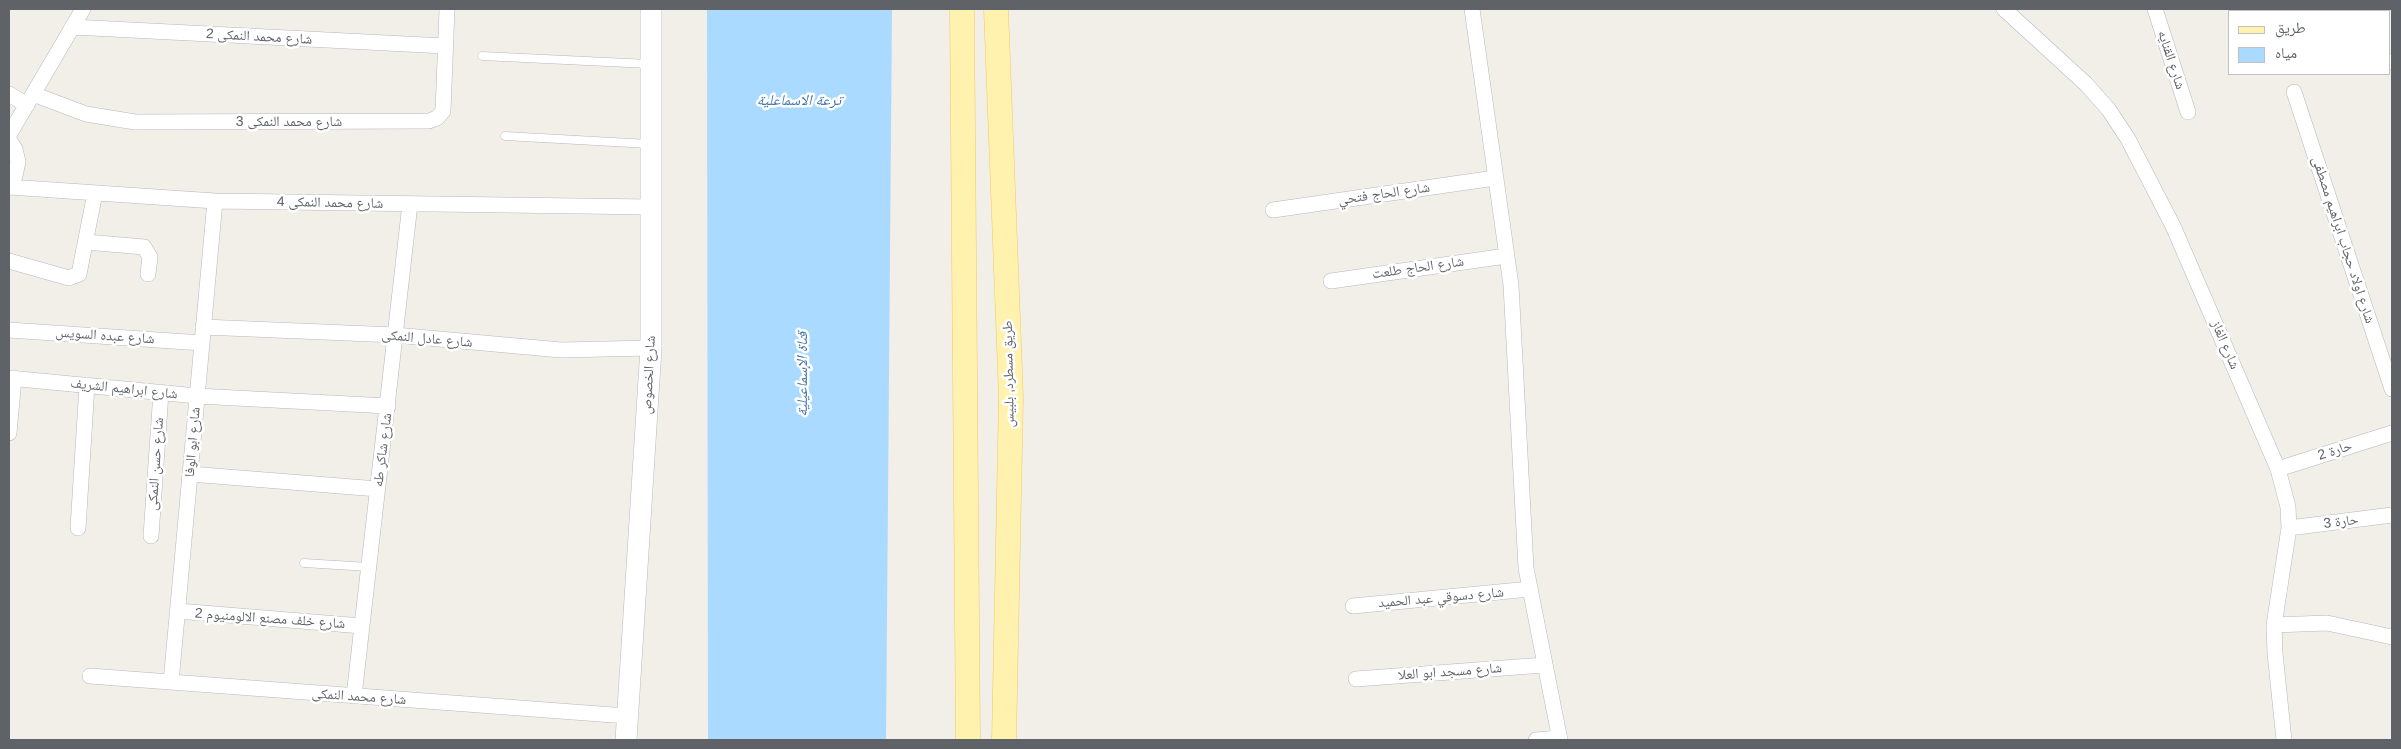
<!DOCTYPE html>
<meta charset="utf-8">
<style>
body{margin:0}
#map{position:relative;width:2401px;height:749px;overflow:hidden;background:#f1efe8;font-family:Helvetica,"Noto Naskh Arabic",sans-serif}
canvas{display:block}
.frame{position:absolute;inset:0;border:10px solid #5f6368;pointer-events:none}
.legend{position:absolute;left:2228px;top:10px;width:162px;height:65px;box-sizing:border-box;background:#fff;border:1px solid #bfc1c3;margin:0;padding:6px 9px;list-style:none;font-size:15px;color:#5f6368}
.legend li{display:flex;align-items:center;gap:10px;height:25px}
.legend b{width:25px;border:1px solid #bfc1c3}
</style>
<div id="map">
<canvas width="2401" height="749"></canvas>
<div class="frame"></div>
<ul class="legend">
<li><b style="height:6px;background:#fff2af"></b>طريق</li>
<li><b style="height:14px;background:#aadaff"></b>مياه</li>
</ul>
</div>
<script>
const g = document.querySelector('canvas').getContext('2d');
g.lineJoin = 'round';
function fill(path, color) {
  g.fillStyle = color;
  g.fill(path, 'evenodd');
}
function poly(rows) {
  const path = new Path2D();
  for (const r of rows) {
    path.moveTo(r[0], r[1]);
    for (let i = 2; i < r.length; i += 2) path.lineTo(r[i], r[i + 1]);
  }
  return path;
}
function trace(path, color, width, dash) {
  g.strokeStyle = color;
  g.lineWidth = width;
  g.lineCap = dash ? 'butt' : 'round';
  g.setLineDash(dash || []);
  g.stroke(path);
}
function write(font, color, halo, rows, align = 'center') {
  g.font = font + ' Helvetica,"Noto Naskh Arabic",sans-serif';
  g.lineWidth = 5;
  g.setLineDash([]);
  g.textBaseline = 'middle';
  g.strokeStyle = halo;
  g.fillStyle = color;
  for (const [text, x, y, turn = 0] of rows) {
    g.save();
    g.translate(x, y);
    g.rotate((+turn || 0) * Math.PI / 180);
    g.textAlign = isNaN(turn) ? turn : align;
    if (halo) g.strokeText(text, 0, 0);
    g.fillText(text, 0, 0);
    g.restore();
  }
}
fill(poly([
 [707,9,892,9,886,740,708,740]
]), '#aadaff');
const service = poly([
 [482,56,649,64],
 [505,136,649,144],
 [304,563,369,567]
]);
const minor = poly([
 [1472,9,1511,285,1526,568,1560,740],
 [2004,9,2086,84,2109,110,2128,139,2173,226,2278,469,2288,507,2289,528,2274,625,2275,653,2284,740],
 [2155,9,2188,112],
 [72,27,445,46],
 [2390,62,2392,61],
 [2294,92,2392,389],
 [9,94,27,105],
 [33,94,86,114,135,122,429,121,437,118,443,111,447,9],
 [9,135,83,9],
 [9,140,15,149,18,162,15,176,9,187],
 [9,187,215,201,651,207],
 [1273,210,1495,178],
 [86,242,144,247,150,257,148,274],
 [9,261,69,278,79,274,95,193],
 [1331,281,1506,256],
 [203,327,395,335,561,350,651,348],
 [9,330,202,343],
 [9,378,197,396,388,406],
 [9,433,14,378],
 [2278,469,2392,433],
 [190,474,378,489],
 [78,528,87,385],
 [2289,528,2392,515],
 [151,536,161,392],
 [1353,606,1530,589],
 [178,611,362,626],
 [2274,625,2327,623,2392,637],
 [90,676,627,716],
 [1356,679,1544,665],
 [171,682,215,201],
 [354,696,410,204],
 [1536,740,1560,738]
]);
const secondary = poly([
 [626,740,651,348,651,9]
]);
const primary = poly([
 [962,9,968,740],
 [996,9,1011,397,1004,740]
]);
trace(service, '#b5b8bc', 9);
trace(minor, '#b5b8bc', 16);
trace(secondary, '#b6babf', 22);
trace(primary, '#f2c960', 25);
trace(service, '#fff', 8);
trace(minor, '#fff', 15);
trace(secondary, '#fff', 21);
trace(primary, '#fff2af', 24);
write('14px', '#5f6368', '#fff', [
 ["شارع محمد النمكى 2",259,37,3],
 ["شارع القنايه",2171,60,72],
 ["شارع محمد النمكى 3",289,122],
 ["شارع الحاج فتحي",1384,194,-8],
 ["شارع محمد النمكى 4",330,203,1],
 ["شارع اولاد حجاب ابراهيم مصطفى",2343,240,72],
 ["شارع الحاج طلعت",1418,268,-8],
 ["شارع عبده السويس",105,336,4],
 ["شارع عادل النمكى",427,339,5],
 ["شارع الغاز",2225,345,67],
 ["طريق مسطرد, بلبيس",1009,374,-91],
 ["شارع الخصوص",649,375,-87],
 ["شارع ابراهيم الشريف",124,389,6],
 ["شارع ابو الوفا",193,442,-85],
 ["شارع شاكر طه",383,450,-83],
 ["حارة 2",2335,451,-18],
 ["شارع حسن النمكى",156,464,-86],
 ["حارة 3",2341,522,-7],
 ["شارع دسوقي عبد الحميد",1441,598,-5],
 ["شارع خلف مصنع الالومنيوم 2",270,619,4],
 ["شارع مسجد ابو العلا",1450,672,-4],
 ["شارع محمد النمكى",359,697,4]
]);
write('italic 15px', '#4174aa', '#fff', [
 ["ترعة الاسماعلية",799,101],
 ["قناة الإسماعيلية",803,374,-90]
]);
</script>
